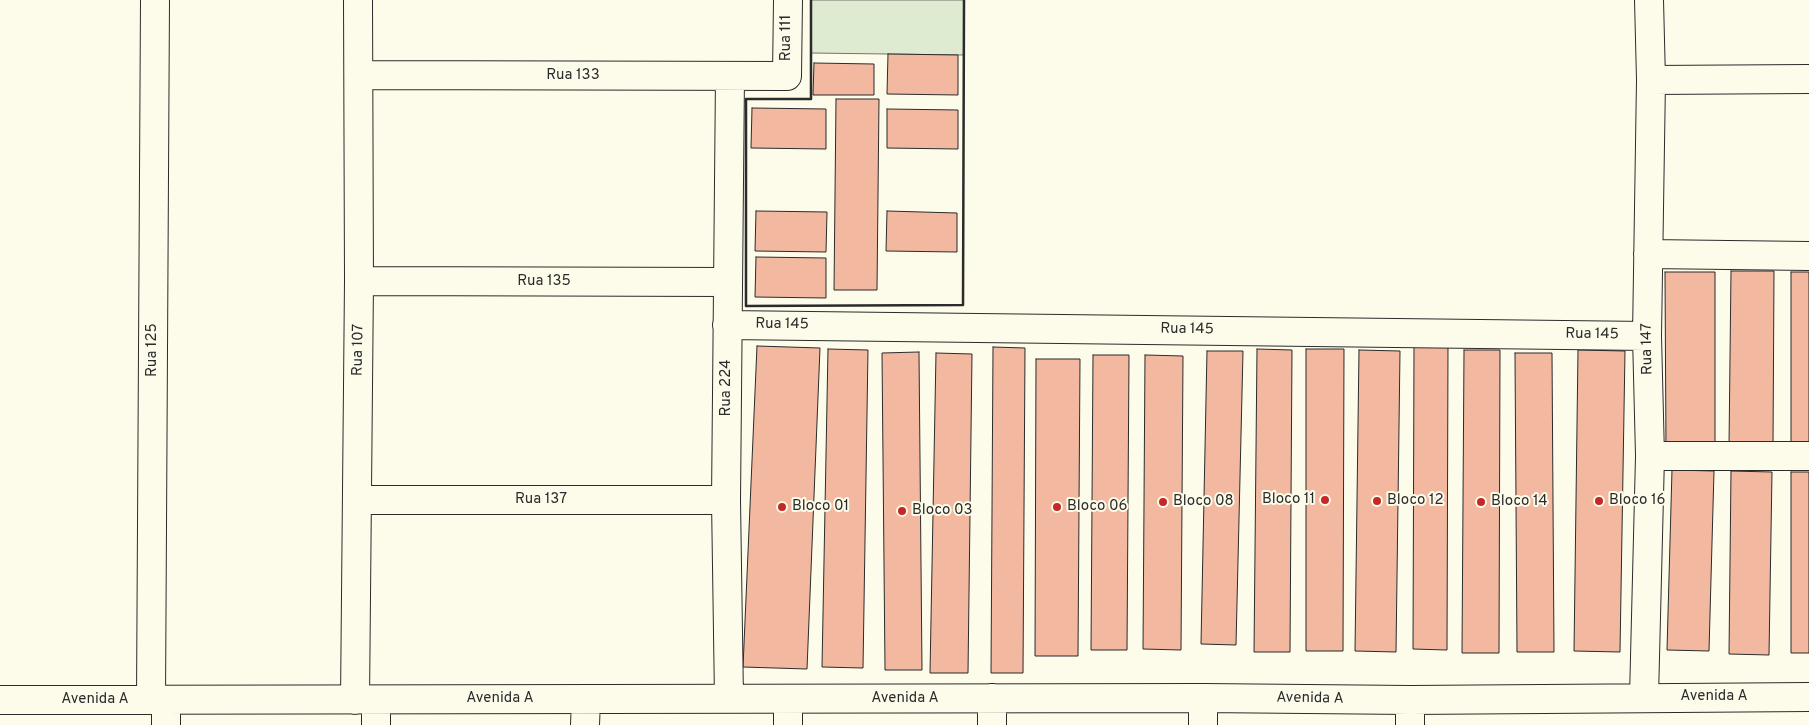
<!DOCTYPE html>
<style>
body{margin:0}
canvas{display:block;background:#fdfbea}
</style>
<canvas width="1809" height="725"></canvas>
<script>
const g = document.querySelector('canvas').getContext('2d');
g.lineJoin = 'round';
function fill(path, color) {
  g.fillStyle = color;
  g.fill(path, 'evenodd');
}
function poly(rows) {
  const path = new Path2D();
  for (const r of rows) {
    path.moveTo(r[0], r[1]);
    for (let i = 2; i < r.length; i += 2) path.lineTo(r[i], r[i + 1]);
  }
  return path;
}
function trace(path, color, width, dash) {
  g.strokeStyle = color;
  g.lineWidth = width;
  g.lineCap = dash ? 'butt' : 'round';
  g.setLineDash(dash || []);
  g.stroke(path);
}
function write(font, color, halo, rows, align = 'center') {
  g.font = font + ' Overpass,sans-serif';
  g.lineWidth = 4;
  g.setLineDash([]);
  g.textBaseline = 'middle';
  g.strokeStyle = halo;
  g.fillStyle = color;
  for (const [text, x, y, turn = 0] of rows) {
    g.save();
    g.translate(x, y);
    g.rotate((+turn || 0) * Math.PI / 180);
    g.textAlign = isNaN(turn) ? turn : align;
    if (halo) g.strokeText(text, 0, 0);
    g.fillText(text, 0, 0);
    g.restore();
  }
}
const green = poly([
 [811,0,964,0,964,55,811,53,811,0]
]);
fill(green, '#deebd1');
trace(green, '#74746e', 1);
const building = poly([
 [888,54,958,55,958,95,887,94,888,54],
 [814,63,874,64,874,95,813,95,814,63],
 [836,99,879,99,877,290,834,290,836,99],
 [752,108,826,109,826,149,751,148,752,108],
 [887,109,958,110,958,149,887,148,887,109],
 [756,211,827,212,826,252,755,251,756,211],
 [887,211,957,213,957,252,886,251,887,211],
 [756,257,826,258,826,298,755,297,756,257],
 [1731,271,1774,271,1773,446,1729,446,1731,271],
 [1665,272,1715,272,1715,447,1666,447,1665,272],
 [1791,272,1809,272,1809,449,1791,449,1791,272],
 [1414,345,1448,345,1447,650,1413,649,1414,345],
 [757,346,820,348,807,669,743,667,757,346],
 [993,347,1025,348,1023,673,991,673,993,347],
 [828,349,868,350,863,668,822,667,828,349],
 [1257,349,1292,350,1290,652,1254,652,1257,349],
 [1306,349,1344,349,1343,651,1306,651,1306,349],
 [1359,350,1400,351,1396,652,1355,651,1359,350],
 [1464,350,1500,350,1499,653,1462,653,1464,350],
 [1578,350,1625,351,1620,652,1574,651,1578,350],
 [1207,351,1243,351,1236,645,1201,644,1207,351],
 [919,352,922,670,885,670,882,353,919,352],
 [936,353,972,354,968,673,930,673,936,353],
 [1515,353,1552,353,1554,652,1517,652,1515,353],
 [1093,355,1129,355,1127,650,1091,650,1093,355],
 [1145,355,1183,356,1181,650,1143,649,1145,355],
 [1036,359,1080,359,1078,656,1035,656,1036,359],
 [1672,470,1714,471,1709,651,1667,650,1672,470],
 [1731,471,1772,472,1769,655,1729,654,1731,471],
 [1791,472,1809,472,1809,653,1791,653,1791,472]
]);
fill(building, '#f2b8a0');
trace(building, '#2b2b2b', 1);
const minor = poly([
 [359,75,787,76,788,0],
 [1651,80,1809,79],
 [1648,254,1809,256],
 [359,281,728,282],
 [727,325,1647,336],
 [1650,456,1809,456],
 [357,500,726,500],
 [1644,697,1650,456,1647,336,1651,80,1649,0],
 [992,698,992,725],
 [1203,698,1203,725],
 [729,699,726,500,730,76],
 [0,700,1203,698,1410,700,1809,697],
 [151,700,155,0],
 [166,700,166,725],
 [355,700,359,281,358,0],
 [376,725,376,700],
 [585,725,586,699],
 [788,725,788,699],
 [1410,725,1410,700]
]);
trace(minor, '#2b2b2b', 30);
trace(minor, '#fdfbea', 28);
trace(poly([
 [811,0,811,99,746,99,746,306,963,305,964,0]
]), '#2b2b2b', 2.5);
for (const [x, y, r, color] of [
 [1325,500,5,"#c62828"],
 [1377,501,5,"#c62828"],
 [1599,501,5,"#c62828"],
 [1163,502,5,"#c62828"],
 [1481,502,5,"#c62828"],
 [782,507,5,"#c62828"],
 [1057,507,5,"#c62828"],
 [902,511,5,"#c62828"]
]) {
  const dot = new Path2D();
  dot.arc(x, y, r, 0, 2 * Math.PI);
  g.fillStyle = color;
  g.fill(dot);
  trace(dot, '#fdfbea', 2);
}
write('15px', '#2b2b2b', '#fdfbea', [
 ["Rua 111",787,38,-90],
 ["Rua 133",573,76],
 ["Rua 135",544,282],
 ["Rua 145",782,325,1],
 ["Rua 145",1187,330,1],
 ["Rua 145",1592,335,1],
 ["Rua 147",1648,349,-91],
 ["Rua 125",153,350,-90],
 ["Rua 107",359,350,-89],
 ["Rua 224",727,388,-90],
 ["Rua 137",541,500],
 ["Avenida A",1714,697],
 ["Avenida A",500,699],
 ["Avenida A",905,699],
 ["Avenida A",1310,699,1],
 ["Avenida A",95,700]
]);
write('15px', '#2b2b2b', '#fdfbea', [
 ["Bloco 11",1315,500,"right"],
 ["Bloco 12",1387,501],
 ["Bloco 16",1609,501],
 ["Bloco 08",1173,502],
 ["Bloco 14",1491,502],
 ["Bloco 01",792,507],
 ["Bloco 06",1067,507],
 ["Bloco 03",912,511]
], 'left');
</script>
